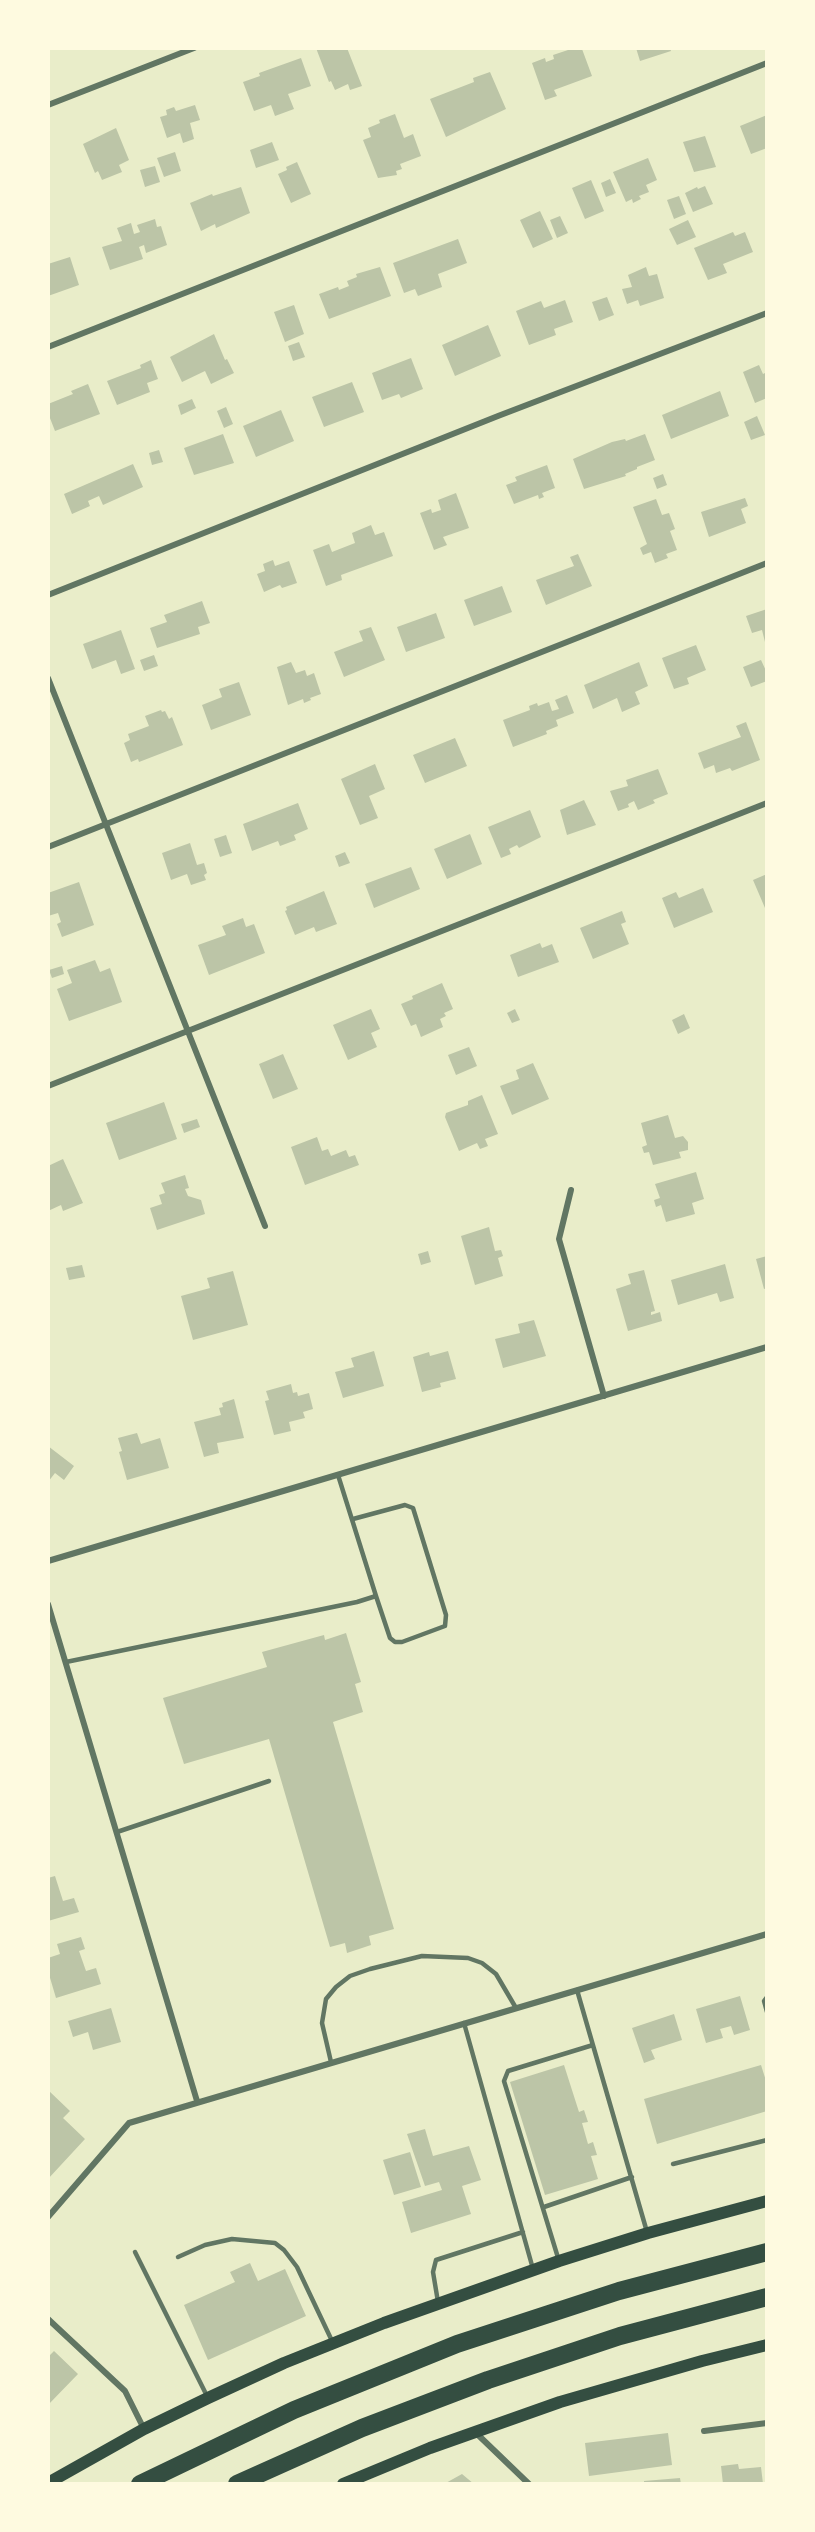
<!DOCTYPE html>
<style>
body{margin:0}
#map{position:relative;width:815px;height:2532px;overflow:hidden;background:#e9edc9;font-family:"Fira Sans Condensed",sans-serif}
canvas{display:block}
.frame{position:absolute;inset:0;border:50px solid #fefae0;pointer-events:none}
</style>
<div id="map">
<canvas width="815" height="2532"></canvas>
<div class="frame"></div>
</div>
<script>
const g = document.querySelector('canvas').getContext('2d');
g.lineJoin = 'round';
function fill(path, color) {
  g.fillStyle = color;
  g.fill(path, 'evenodd');
}
function poly(rows) {
  const path = new Path2D();
  for (const r of rows) {
    path.moveTo(r[0], r[1]);
    for (let i = 2; i < r.length; i += 2) path.lineTo(r[i], r[i + 1]);
  }
  return path;
}
function trace(path, color, width, dash) {
  g.strokeStyle = color;
  g.lineWidth = width;
  g.lineCap = dash ? 'butt' : 'round';
  g.setLineDash(dash || []);
  g.stroke(path);
}
fill(poly([
 [316,48,347,48,362,86,350,90,348,84,335,90,331,81,329,82],
 [574,48,577,50,582,49,592,76,554,90,557,96,545,100,532,63,545,58,546,62,554,59,553,55],
 [636,48,670,48,671,51,640,61],
 [301,58,311,86,288,94,294,109,275,116,271,105,254,111,243,82,260,76,259,73],
 [490,72,506,109,446,137,430,99,474,82,473,78],
 [195,105,200,120,190,123,194,139,183,143,180,133,167,138,160,117,167,115,166,110,174,107,176,111],
 [395,114,404,138,413,134,421,156,400,164,402,169,396,171,397,175,378,178,363,140,371,137,368,128,380,123,379,120],
 [767,115,767,148,751,154,740,126],
 [116,128,129,160,119,165,122,172,102,180,98,171,95,173,83,144],
 [705,136,716,167,694,172,683,142],
 [272,142,279,160,256,168,250,150],
 [175,152,181,171,164,177,157,158],
 [648,158,657,180,646,185,649,192,639,196,641,199,633,203,632,199,626,202,613,172],
 [297,162,311,194,291,203,278,174,287,170,286,167],
 [155,166,160,182,145,187,140,170],
 [610,179,616,193,606,197,601,183],
 [591,180,604,211,585,219,572,188],
 [705,186,713,204,693,212,685,193,697,187,698,189],
 [241,187,250,213,216,228,215,224,201,231,190,203,212,194,213,196],
 [679,196,686,214,674,219,667,200],
 [540,211,553,239,533,248,520,220],
 [560,216,568,233,557,238,550,220],
 [155,219,157,227,161,226,167,245,146,253,144,245,139,247,143,259,110,270,102,247,122,241,117,228,131,223,134,234,140,232,137,225],
 [688,220,696,237,677,245,669,229],
 [733,232,735,236,745,232,753,252,723,264,727,273,708,280,694,248],
 [458,239,467,263,438,274,442,287,418,296,415,289,404,293,393,263],
 [70,257,79,285,48,296,48,264],
 [380,267,391,296,329,319,319,294,338,287,339,290,349,286,347,281,357,277,356,274],
 [646,267,649,276,657,274,664,298,640,306,638,300,627,304,622,289,632,287,628,275],
 [607,297,614,315,599,321,592,302],
 [565,300,573,322,554,329,556,335,529,345,516,311,541,301,544,308],
 [294,305,304,334,285,342,274,312],
 [488,325,501,356,455,376,442,345],
 [214,334,225,360,227,359,234,373,211,384,205,371,182,382,170,357],
 [299,342,305,357,293,361,288,346],
 [411,358,423,389,401,398,399,394,382,400,372,373],
 [151,360,158,379,147,383,150,392,117,405,107,381,141,368,140,365],
 [759,365,763,374,767,372,767,398,755,403,743,372],
 [352,382,364,412,324,427,312,397],
 [88,384,100,414,55,431,48,413,48,404,73,394,71,391],
 [720,391,729,416,671,439,662,415],
 [192,399,196,408,181,415,178,405],
 [226,407,233,424,224,428,217,411],
 [281,410,294,441,256,457,243,426],
 [757,416,765,435,751,440,744,422],
 [223,434,234,463,194,475,184,448],
 [645,434,655,460,637,467,637,469,625,474,626,476,584,489,573,459,612,442,625,439,626,441],
 [159,450,163,462,152,465,149,453],
 [133,464,143,487,103,505,99,496,88,501,90,506,72,514,64,494],
 [547,465,555,488,542,493,544,497,539,499,538,495,514,504,506,485,517,481,515,477],
 [663,474,667,485,657,489,653,478],
 [456,493,469,528,443,537,447,545,434,550,420,513,431,509,432,513,441,510,438,500],
 [745,498,748,506,741,509,746,523,709,537,701,512],
 [656,499,662,515,669,513,675,529,670,531,677,550,666,554,668,558,655,563,651,552,643,555,640,548,647,544,633,507],
 [371,525,375,535,384,532,393,556,341,575,342,580,326,586,313,550,329,544,332,552,355,543,352,533],
 [578,554,592,586,546,605,536,580,574,566,570,557],
 [273,560,275,566,289,561,297,583,282,588,280,585,264,592,257,574,265,571,263,564],
 [502,586,512,612,474,626,464,600],
 [202,601,210,623,198,627,200,634,157,648,150,628,167,622,164,615],
 [767,609,767,646,766,646,762,630,752,633,746,616],
 [436,613,445,638,406,652,397,627],
 [371,627,385,660,344,677,334,652,363,641,359,631],
 [121,630,135,669,121,674,116,660,92,669,83,644],
 [696,645,706,670,687,678,689,684,674,689,662,658],
 [154,655,158,666,144,671,140,660],
 [761,660,767,673,767,681,751,687,743,667],
 [291,662,296,673,305,670,307,676,314,673,321,694,310,698,311,700,304,703,303,699,288,705,277,667],
 [639,662,648,686,635,692,640,704,622,712,617,698,593,709,584,685],
 [239,682,251,715,211,730,202,705,222,697,219,689],
 [567,695,574,713,556,720,558,726,546,731,547,734,513,747,503,720,530,710,529,706,537,703,538,706,549,702,552,711,559,709,555,700],
 [161,710,162,712,165,711,169,719,172,717,183,745,139,762,138,759,131,762,124,743,130,740,128,734,149,726,145,716],
 [746,722,760,760,732,771,730,768,716,773,714,765,704,769,698,753,741,737,736,726],
 [455,738,467,766,425,783,413,755],
 [375,764,385,789,369,796,378,818,360,825,341,779],
 [658,769,668,794,653,800,655,803,638,810,634,801,628,804,629,807,618,811,610,791,628,786,626,780],
 [584,800,596,825,567,835,560,810],
 [298,803,308,829,294,835,296,840,280,846,278,841,252,851,243,824],
 [530,810,541,837,519,848,517,845,509,849,511,854,501,858,488,827],
 [470,834,482,864,447,879,434,849],
 [226,835,232,853,220,857,214,839],
 [190,843,197,865,204,863,207,873,204,875,206,880,191,885,187,874,171,880,162,853],
 [345,852,350,863,339,867,335,856],
 [411,867,420,889,374,908,365,884],
 [767,874,767,907,765,908,753,880],
 [79,882,94,925,62,937,57,924,61,922,58,913,48,916,48,893],
 [703,888,713,912,674,928,662,898,676,892,679,898],
 [324,891,337,924,316,932,314,927,295,935,285,911,287,910,286,907],
 [622,911,626,922,621,924,629,944,593,959,580,928],
 [243,918,246,927,254,924,265,953,209,975,198,945,226,935,222,926],
 [540,943,542,948,552,944,559,962,518,977,510,955],
 [95,960,100,972,110,968,122,1002,69,1021,57,989,72,983,67,970],
 [62,966,64,974,52,978,49,970],
 [442,983,453,1009,444,1013,446,1016,440,1019,443,1027,421,1037,416,1024,411,1026,401,1004,413,999,412,996],
 [371,1009,380,1029,371,1033,377,1047,348,1060,333,1025],
 [515,1009,520,1020,512,1023,507,1013],
 [684,1014,690,1028,678,1034,672,1020],
 [469,1047,477,1066,456,1075,448,1055],
 [283,1054,298,1089,273,1099,259,1064],
 [533,1063,549,1099,512,1115,500,1086,519,1079,516,1070],
 [482,1095,498,1134,485,1139,488,1146,480,1149,477,1143,459,1151,445,1117,446,1113,468,1105,468,1101],
 [164,1102,177,1139,119,1160,106,1123],
 [668,1115,675,1138,683,1136,688,1142,688,1150,679,1152,681,1158,653,1165,649,1152,644,1153,642,1147,647,1145,641,1123],
 [197,1119,200,1127,184,1133,181,1124],
 [317,1137,322,1151,328,1149,331,1156,346,1150,349,1157,355,1155,359,1165,305,1185,291,1147],
 [63,1159,83,1203,63,1211,61,1205,48,1211,48,1166],
 [696,1172,704,1199,692,1203,695,1214,666,1222,661,1205,656,1207,654,1200,660,1198,655,1184],
 [185,1175,189,1188,185,1189,188,1196,201,1200,205,1214,157,1230,150,1208,162,1204,159,1195,165,1193,161,1183],
 [489,1227,495,1251,501,1250,503,1256,498,1258,503,1276,475,1285,461,1236],
 [428,1251,431,1262,421,1265,418,1254],
 [767,1256,767,1288,764,1289,756,1259],
 [725,1264,734,1298,720,1302,717,1293,678,1305,671,1280],
 [82,1265,85,1277,69,1280,66,1268],
 [644,1270,655,1311,651,1312,651,1315,660,1312,662,1321,628,1331,616,1289,631,1284,628,1274],
 [233,1271,248,1325,193,1340,181,1296,210,1288,207,1278],
 [534,1320,546,1356,503,1368,495,1339,520,1333,518,1324],
 [374,1351,384,1386,343,1398,335,1372,354,1367,351,1358],
 [448,1351,456,1379,440,1383,441,1387,422,1392,413,1357,429,1352,430,1356],
 [291,1384,293,1393,297,1392,298,1396,309,1393,313,1409,303,1412,305,1418,289,1422,291,1431,274,1435,265,1401,269,1400,266,1391],
 [234,1399,244,1438,217,1443,219,1453,204,1457,194,1422,221,1415,219,1408,223,1407,222,1403],
 [137,1433,141,1444,160,1438,169,1468,127,1480,119,1452,122,1451,118,1438],
 [48,1446,74,1466,64,1480,55,1473,48,1482],
 [346,1633,361,1682,355,1684,363,1712,333,1722,394,1929,369,1936,371,1945,347,1953,345,1943,330,1947,269,1739,184,1764,163,1698,267,1667,262,1652,324,1635,325,1640],
 [55,1876,63,1901,74,1898,79,1912,48,1921,48,1878],
 [81,1937,85,1949,79,1951,86,1971,96,1968,101,1984,56,1998,48,1971,48,1958,60,1954,57,1944],
 [740,1996,750,2030,734,2035,731,2026,720,2029,723,2038,706,2043,696,2009],
 [111,2008,121,2042,93,2050,88,2032,73,2037,68,2021],
 [674,2014,682,2040,651,2050,655,2059,644,2063,632,2028],
 [564,2065,579,2112,584,2110,588,2122,582,2123,588,2144,593,2142,597,2155,591,2156,598,2179,545,2195,510,2082],
 [761,2065,767,2084,767,2111,657,2144,644,2099],
 [48,2090,70,2111,63,2118,85,2139,48,2179],
 [425,2129,433,2156,469,2146,481,2180,462,2186,471,2214,411,2233,402,2202,442,2190,439,2182,425,2186,407,2134],
 [410,2152,421,2187,394,2195,383,2160],
 [250,2263,258,2281,285,2269,306,2316,208,2360,184,2305,235,2282,230,2272],
 [54,2351,78,2374,48,2405,48,2357],
 [668,2433,672,2465,589,2476,585,2443],
 [738,2464,739,2469,761,2467,763,2484,723,2484,721,2466],
 [462,2474,474,2484,444,2484],
 [680,2478,681,2484,644,2484,644,2481]
]), '#bcc5a7');
trace(poly([
 [353,1519,405,1505,413,1508,446,1615,445,1626,402,1642,395,1642,390,1638,376,1596],
 [66,1662,357,1602,376,1596,338,1475],
 [117,1832,269,1781],
 [577,1990,647,2232],
 [767,1997,764,2001,767,2012],
 [464,2023,533,2269],
 [331,2062,322,2023,326,1999,336,1987,350,1976,370,1969,422,1956,468,1958,482,1963,496,1974,516,2008],
 [673,2164,767,2140],
 [544,2207,632,2177],
 [135,2252,208,2398],
 [178,2257,205,2245,232,2239,275,2243,284,2250,297,2267,333,2343],
 [559,2261,504,2081,508,2071,593,2045],
 [438,2302,433,2272,436,2260,523,2232]
]), '#617663', 4.5);
trace(poly([
 [48,105,194,48],
 [48,347,767,63],
 [48,595,498,416,767,313],
 [48,678,265,1226],
 [48,847,767,563],
 [48,1086,767,803],
 [571,1190,559,1239,604,1396],
 [48,1561,767,1347],
 [48,1604,197,2101],
 [48,2217,129,2123,767,1934],
 [48,2319,125,2391,144,2429],
 [704,2431,767,2423],
 [475,2432,529,2484]
]), '#617663', 6);
trace(poly([
 [48,2483,144,2429,208,2398,284,2363,384,2323,559,2261,648,2233,767,2201],
 [343,2484,430,2448,560,2402,702,2361,767,2345]
]), '#344e41', 12);
trace(poly([
 [140,2484,294,2410,457,2344,619,2291,767,2252],
 [237,2484,362,2428,488,2380,620,2336,767,2297]
]), '#344e41', 18);
</script>
